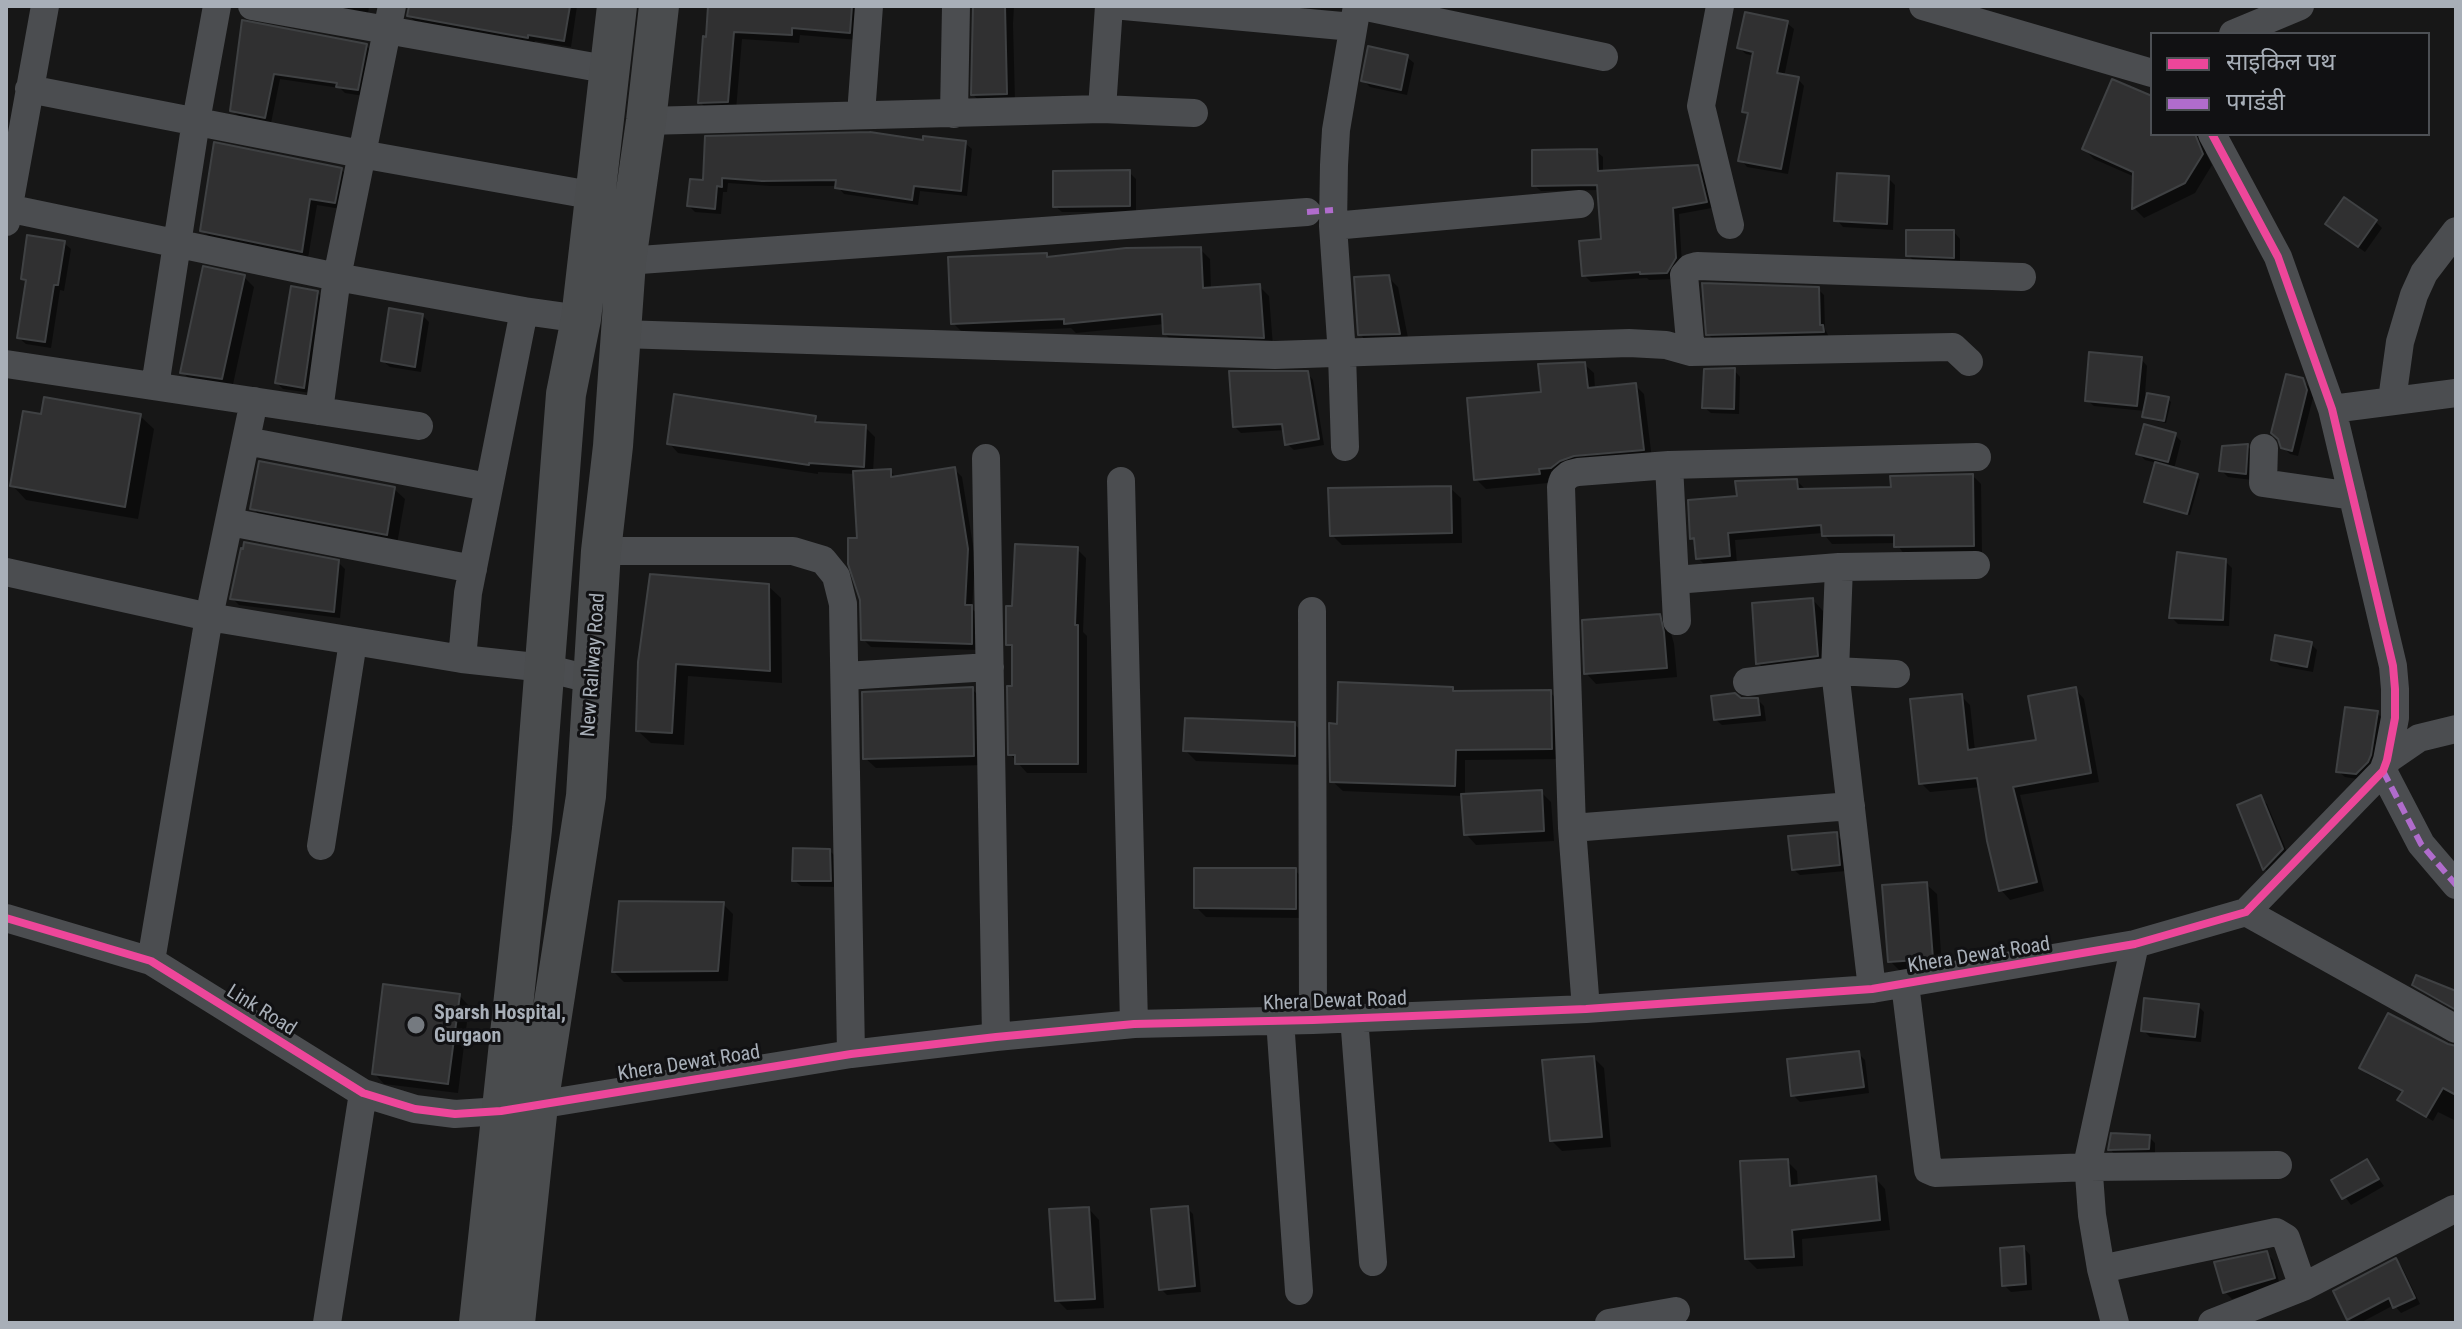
<!DOCTYPE html>
<meta charset="utf-8">
<style>
body{margin:0}
#map{position:relative;width:2462px;height:1329px;overflow:hidden;background:#171717;font-family:"Roboto Condensed","Noto Sans Devanagari",sans-serif}
canvas{display:block}
.frame{position:absolute;inset:0;border:8px solid #a8afb8;pointer-events:none}
.legend{position:absolute;left:2150px;top:32px;width:280px;height:104px;box-sizing:border-box;background:#111113;border:2px solid #4d5055;margin:0;padding:10px 14px;list-style:none;font-size:24px;color:#a8afb8}
.legend li{display:flex;align-items:center;gap:16px;height:40px}
.legend b{width:40px;border:2px solid #4d5055}
</style>
<div id="map">
<canvas width="2462" height="1329"></canvas>
<div class="frame"></div>
<ul class="legend">
<li><b style="height:10px;background:#ed469a"></b>साइकिल पथ</li>
<li><b style="height:10px;background:#b06ccc"></b>पगडंडी</li>
</ul>
</div>
<script>
const g = document.querySelector('canvas').getContext('2d');
g.lineJoin = 'round';
function fill(path, color) {
  g.fillStyle = color;
  g.fill(path, 'evenodd');
}
function poly(rows) {
  const path = new Path2D();
  for (const r of rows) {
    path.moveTo(r[0], r[1]);
    for (let i = 2; i < r.length; i += 2) path.lineTo(r[i], r[i + 1]);
  }
  return path;
}
function trace(path, color, width, dash) {
  g.strokeStyle = color;
  g.lineWidth = width;
  g.lineCap = dash ? 'butt' : 'round';
  g.setLineDash(dash || []);
  g.stroke(path);
}
function write(font, color, halo, rows, align = 'center') {
  g.font = font + ' "Roboto Condensed",sans-serif';
  g.lineWidth = 6;
  g.setLineDash([]);
  g.textBaseline = 'middle';
  g.strokeStyle = halo;
  g.fillStyle = color;
  for (const [text, x, y, turn = 0] of rows) {
    g.save();
    g.translate(x, y);
    g.rotate((+turn || 0) * Math.PI / 180);
    g.textAlign = isNaN(turn) ? turn : align;
    if (halo) g.strokeText(text, 0, 0);
    g.fillText(text, 0, 0);
    g.restore();
  }
}
fill(poly([
 [339,6,369,6,368,14,343,9],
 [409,6,577,6,571,47,535,41,534,44,417,23,409,16],
 [710,6,863,6,858,40,800,35,799,43,742,39,736,110,708,110,700,102],
 [975,6,1014,6,1013,24,1015,102,982,103,973,95],
 [243,22,366,46,373,52,364,96,345,93,340,88,280,79,271,123,239,117,232,110],
 [1787,23,1794,29,1784,77,1798,79,1804,86,1788,174,1747,167,1741,160,1749,116,1744,111,1755,56,1746,54,1739,48],
 [1407,57,1414,63,1407,95,1370,87,1364,81],
 [2152,98,2152,134,2198,134,2205,142,2206,153,2212,165,2195,193,2144,218,2134,208,2135,177,2094,159,2084,149],
 [870,134,925,142,965,143,972,149,967,196,920,191,918,205,844,194,837,186,770,186,728,183,727,192,723,192,721,214,695,212,689,206,705,183],
 [1596,151,1603,157,1603,172,1697,167,1704,174,1712,208,1679,214,1682,265,1674,279,1649,280,1647,278,1591,282,1584,275,1604,241,1599,190,1541,191,1534,185],
 [341,169,347,176,341,209,317,205,308,258,209,237,202,230],
 [1129,172,1136,179,1136,212,1062,212,1055,206],
 [1888,178,1895,185,1893,230,1843,227,1837,220],
 [2376,222,2382,228,2365,252,2334,230],
 [1954,232,1960,239,1960,263,1915,262,1908,255],
 [64,243,71,249,64,291,60,290,51,348,26,344,19,338,27,283,23,279],
 [1200,249,1210,259,1211,290,1259,286,1269,296,1273,346,1174,343,1165,334,1164,324,1076,333,1071,328,963,333,953,323,1046,255,1050,258],
 [244,277,254,287,232,389,193,383,183,372],
 [1388,277,1398,287,1409,343,1370,345,1360,334],
 [1818,289,1824,295,1825,329,1829,337,1714,340,1708,334],
 [317,292,324,299,311,393,283,389,277,383],
 [422,315,429,322,421,372,390,367,383,361],
 [2141,359,2147,366,2145,394,2168,399,2171,402,2166,423,2147,419,2144,416,2145,411,2094,406,2087,400],
 [1584,364,1594,373,1595,389,1635,385,1644,394,1652,459,1548,478,1548,483,1486,489,1476,479,1543,394],
 [1734,370,1740,377,1739,414,1711,413,1704,407],
 [1307,373,1313,380,1324,445,1294,450,1287,444,1285,430,1241,433,1234,426],
 [2302,380,2309,387,2313,398,2298,456,2290,454,2283,447],
 [140,416,154,429,138,519,26,500,13,486],
 [815,418,822,425,865,427,875,437,873,472,890,471,897,478,954,469,962,477,975,558,972,609,979,615,979,650,871,647,863,639,855,474,818,472,818,474,678,453,669,443],
 [2175,435,2181,441,2174,469,2200,479,2190,515,2149,504,2146,502,2157,463,2145,460,2138,453],
 [2247,446,2254,453,2252,480,2228,477,2221,470],
 [1973,476,1981,484,1982,554,1904,554,1896,543,1832,544,1823,533,1735,540,1737,564,1706,566,1698,558,1696,542,1692,538,1739,498,1797,481,1805,489,1893,489],
 [1450,488,1461,498,1462,543,1342,545,1332,535],
 [394,489,405,499,397,544,263,518,252,508],
 [1077,549,1086,558,1083,632,1087,636,1087,773,1027,773,1010,754,1014,688,1014,650,1008,644,1014,609],
 [2225,561,2232,568,2229,626,2178,624,2171,617],
 [338,562,345,569,340,618,239,605,232,598],
 [651,576,768,586,781,598,782,683,688,676,684,745,651,743,638,731],
 [1813,600,1823,611,1827,666,1768,673,1758,663],
 [1659,616,1669,626,1674,644,1677,677,1596,684,1586,673],
 [2311,644,2317,650,2313,672,2280,666,2273,659],
 [972,689,982,699,984,765,876,768,865,758],
 [1452,689,1457,693,1550,692,1560,703,1562,759,1465,760,1465,796,1541,792,1551,802,1554,841,1476,845,1466,834,1463,796,1343,791,1332,781,1338,726],
 [2075,689,2084,699,2099,782,2020,795,2044,891,2010,900,2001,890,1981,787,1930,792,1921,783,1961,696,1970,705,1975,751,2038,742],
 [1741,700,1758,700,1764,706,1766,721,1722,725,1715,719],
 [2377,713,2384,720,2376,763,2363,780,2345,777,2338,771],
 [1294,724,1305,734,1305,765,1196,761,1185,750],
 [2260,797,2267,804,2289,857,2271,875,2265,869,2239,806],
 [1836,834,1842,841,1846,871,1800,875,1793,869],
 [830,851,836,857,837,887,801,886,794,880],
 [1295,870,1305,881,1305,918,1206,917,1196,907],
 [1926,884,1937,894,1942,968,1900,971,1890,961],
 [723,904,733,914,728,981,624,982,614,972],
 [2414,985,2456,993,2456,1011,2421,991],
 [459,995,469,1006,458,1093,384,1084,374,1073],
 [2198,1006,2204,1012,2201,1042,2150,1037,2143,1030],
 [2456,1050,2456,1121,2438,1112,2433,1121,2406,1105,2404,1093,2367,1074,2361,1068],
 [1858,1053,1865,1060,1869,1093,1800,1102,1793,1095],
 [1594,1058,1604,1068,1611,1147,1562,1151,1551,1140],
 [2149,1137,2155,1143,2155,1155,2116,1156,2110,1149],
 [1787,1161,1797,1171,1798,1187,1875,1178,1885,1189,1890,1230,1802,1239,1803,1266,1757,1269,1747,1259],
 [2366,1162,2384,1186,2351,1205,2333,1180],
 [1187,1208,1193,1214,1201,1292,1167,1295,1161,1289],
 [1089,1209,1099,1220,1104,1308,1067,1310,1057,1300],
 [2024,1248,2030,1255,2032,1290,2011,1292,2004,1285],
 [2266,1253,2273,1260,2280,1285,2232,1299,2225,1292,2217,1264],
 [2396,1260,2402,1267,2420,1304,2401,1313,2394,1305,2360,1323,2353,1323,2349,1319]
]), '#0007');
const building = poly([
 [409,6,570,6,564,41,528,35,528,38,407,16,409,6],
 [708,6,852,6,850,33,792,28,792,35,734,32,728,102,698,103,703,36,706,37,708,6],
 [973,6,1005,6,1007,94,971,95,973,6],
 [1745,12,1788,21,1777,73,1799,77,1781,169,1738,161,1748,113,1742,112,1753,52,1737,48,1745,12],
 [242,20,367,44,358,90,336,87,337,83,274,74,265,118,230,111,242,20],
 [1368,46,1408,55,1401,90,1361,81,1368,46],
 [2112,79,2152,96,2152,134,2195,134,2203,154,2185,183,2132,209,2133,172,2082,149,2112,79],
 [870,132,923,140,923,136,966,141,961,191,914,186,912,200,835,188,836,180,762,181,722,178,722,187,717,186,715,209,687,206,690,179,703,180,705,136,870,132],
 [214,142,342,168,335,203,310,199,302,252,200,231,214,142],
 [1597,149,1598,171,1698,165,1707,202,1673,208,1676,258,1667,273,1640,274,1640,272,1582,276,1579,241,1601,239,1597,185,1532,186,1532,150,1597,149],
 [1130,170,1130,206,1053,207,1053,171,1130,170],
 [1837,173,1889,176,1887,224,1834,221,1837,173],
 [2344,197,2377,220,2358,247,2325,224,2344,197],
 [1906,230,1954,230,1954,258,1906,256,1906,230],
 [27,235,65,241,58,285,54,285,45,342,17,338,26,280,21,279,27,235],
 [1201,247,1203,288,1260,284,1264,338,1163,334,1162,314,1064,324,1064,319,951,324,948,257,1047,253,1047,257,1126,248,1201,247],
 [203,266,245,275,222,379,180,373,203,266],
 [1389,275,1400,334,1358,335,1354,277,1389,275],
 [1702,283,1819,287,1820,325,1823,325,1824,332,1706,335,1702,283],
 [291,286,318,291,304,388,275,383,291,286],
 [389,308,423,314,415,367,381,361,389,308],
 [2089,352,2142,357,2137,406,2085,401,2089,352],
 [1585,362,1588,388,1636,383,1644,450,1574,456,1560,461,1551,468,1539,469,1540,474,1474,480,1467,398,1541,392,1538,364,1585,362],
 [1735,368,1734,409,1702,408,1704,369,1735,368],
 [1229,371,1308,371,1319,439,1285,445,1282,424,1233,427,1229,371],
 [2286,374,2303,378,2307,390,2292,451,2281,448,2278,439,2271,433,2286,374],
 [2147,393,2169,397,2164,421,2142,417,2147,393],
 [674,394,816,416,815,422,866,425,864,467,809,463,809,465,667,444,674,394],
 [44,397,141,414,125,507,10,486,23,411,41,414,44,397],
 [2144,424,2176,433,2168,462,2136,454,2144,424],
 [2248,444,2246,474,2219,471,2222,446,2248,444],
 [259,461,395,487,387,535,250,509,259,461],
 [2155,462,2198,474,2187,514,2144,502,2155,462],
 [955,467,968,549,965,605,972,605,972,644,861,640,860,600,848,564,848,538,857,538,853,471,891,469,891,477,955,467],
 [1973,474,1974,546,1894,547,1894,535,1822,536,1821,525,1728,533,1730,556,1696,559,1694,538,1690,539,1688,500,1737,496,1735,481,1797,479,1798,489,1891,487,1890,476,1973,474],
 [1451,486,1452,533,1330,536,1328,488,1451,486],
 [244,542,339,560,334,612,230,599,241,548,243,549,244,542],
 [1015,544,1078,547,1075,625,1078,625,1078,764,1015,764,1015,755,1008,755,1007,686,1012,686,1012,645,1006,645,1006,606,1012,606,1015,544],
 [2177,552,2226,559,2223,620,2169,618,2177,552],
 [650,574,769,584,770,671,676,664,672,733,636,731,638,662,650,574],
 [1813,598,1818,656,1756,664,1752,603,1813,598],
 [1660,614,1664,632,1667,668,1584,674,1582,620,1660,614],
 [2275,635,2312,642,2307,667,2271,660,2275,635],
 [1338,682,1453,687,1453,691,1551,690,1552,749,1456,750,1455,786,1330,782,1329,723,1337,724,1338,682],
 [973,687,974,756,863,759,862,692,973,687],
 [2076,687,2091,773,2013,787,2037,882,1999,891,1987,841,1977,778,1919,784,1910,699,1962,694,1968,750,2036,740,2028,696,2076,687],
 [1735,693,1741,698,1758,698,1760,715,1714,720,1711,696,1735,693],
 [2345,707,2378,711,2371,755,2368,762,2356,774,2336,772,2345,707],
 [1185,718,1295,722,1295,756,1183,751,1185,718],
 [1542,790,1544,831,1464,835,1461,794,1542,790],
 [2261,795,2283,849,2263,870,2237,805,2261,795],
 [1837,832,1840,865,1792,870,1788,836,1837,832],
 [793,848,830,849,831,881,792,881,793,848],
 [1194,868,1296,868,1296,909,1194,908,1194,868],
 [1927,882,1933,959,1888,962,1882,885,1927,882],
 [619,901,724,902,718,971,612,972,619,901],
 [2416,975,2456,991,2456,1010,2412,985,2416,975],
 [383,984,460,994,448,1084,372,1074,383,984],
 [2144,998,2199,1004,2195,1037,2141,1031,2144,998],
 [2388,1013,2448,1044,2456,1046,2456,1095,2443,1088,2426,1117,2397,1100,2403,1091,2359,1068,2388,1013],
 [1859,1051,1864,1087,1791,1096,1787,1059,1859,1051],
 [1594,1056,1602,1137,1550,1141,1542,1060,1594,1056],
 [2111,1133,2150,1135,2149,1149,2108,1150,2111,1133],
 [1788,1159,1790,1186,1876,1176,1880,1220,1792,1230,1794,1257,1745,1259,1740,1161,1788,1159],
 [2367,1159,2379,1179,2342,1199,2331,1180,2367,1159],
 [1188,1206,1195,1286,1159,1290,1151,1209,1188,1206],
 [1089,1207,1095,1299,1055,1301,1049,1209,1089,1207],
 [2024,1246,2026,1284,2002,1286,2000,1248,2024,1246],
 [2267,1251,2275,1278,2223,1293,2214,1262,2267,1251],
 [2396,1258,2415,1298,2393,1308,2389,1298,2347,1320,2333,1291,2396,1258]
]);
fill(building, '#303031');
trace(building, '#3f4143', 2);
trace(poly([
 [252,6,611,70],
 [1124,6,1353,27],
 [1362,6,1604,57],
 [1720,6,1701,106,1730,225],
 [1923,6,2152,73],
 [2233,34,2300,6],
 [29,89,361,154,596,196],
 [1102,109,1109,6],
 [861,114,869,6],
 [954,114,956,6],
 [646,121,1102,109,1194,113],
 [7,208,337,277,524,311,581,319],
 [6,222,45,6],
 [1333,226,1580,204],
 [626,261,1307,212],
 [621,334,1275,355,1629,343,1666,345,1691,352,1684,275,1690,268,1697,266,2022,277],
 [1691,352,1953,347,1969,362],
 [6,364,419,426],
 [155,386,196,121,217,6],
 [2392,400,2400,342,2414,295,2424,273,2456,231],
 [2332,409,2456,393],
 [319,411,337,277,392,6],
 [246,441,488,487],
 [1345,447,1342,355,1333,226,1334,165,1336,130,1357,6],
 [2264,448,2263,483,2353,496],
 [986,458,996,1037],
 [1669,465,1677,621],
 [1121,481,1134,1024],
 [230,522,473,569],
 [601,551,793,551,823,560,836,576,843,604,851,1054],
 [1839,567,1835,671,1872,989],
 [6,572,209,617,462,659,545,668,594,680],
 [1675,580,1839,567,1976,565],
 [1312,611,1313,1020],
 [462,659,468,593,524,311],
 [845,676,990,667],
 [1747,682,1835,671,1896,674],
 [2387,760,2419,738,2456,729],
 [2383,771,2421,844,2456,885],
 [1572,828,1851,806],
 [321,846,353,642],
 [2246,912,2456,1029],
 [6,918,151,961,363,1093,415,1109,455,1114,501,1111,851,1054,996,1037,1134,1024,1313,1020,1586,1009,1872,989,2135,944,2246,912,2383,771,2387,760,2395,718,2395,689,2393,666,2332,409,2278,257,2212,134],
 [151,961,209,617,254,401],
 [1905,984,1928,1170,1935,1173,2090,1167,2278,1165],
 [1586,1009,1572,828,1561,487,1563,480,1570,474,1578,472,1669,465,1977,457],
 [1354,1017,1373,1262],
 [1280,1020,1299,1291],
 [2101,1269,2276,1232,2286,1238,2303,1287],
 [327,1323,363,1093],
 [1609,1323,1676,1311],
 [2115,1323,2101,1269,2092,1215,2088,1161,2135,944],
 [2212,1323,2303,1287,2454,1209]
]), '#4b4d50', 28);
trace(poly([
 [479,1323,532,829,566,394,581,319,617,6],
 [515,1323,538,1105,586,796,601,551,613,446,626,261,646,121,659,6]
]), '#4a4c4e', 40);
trace(poly([
 [1307,212,1333,210],
 [2383,771,2421,844,2456,885]
]), '#b06ccc', 6, [12, 6]);
trace(poly([
 [6,918,151,961,363,1093,415,1109,455,1114,501,1111,851,1054,996,1037,1134,1024,1313,1020,1586,1009,1872,989,2135,944,2246,912,2383,771,2387,760,2395,718,2395,689,2393,666,2332,409,2278,257,2212,134]
]), '#ed469a', 8);
for (const [x, y, r, color] of [
 [416,1025,10,"#757a80"]
]) {
  const dot = new Path2D();
  dot.arc(x, y, r, 0, 2 * Math.PI);
  g.fillStyle = color;
  g.fill(dot);
  trace(dot, '#111113', 3);
}
write('20px', '#a8afb8', '#111113', [
 ["New Railway Road",594,665,-86],
 ["Khera Dewat Road",1979,956,-9],
 ["Khera Dewat Road",1335,1002,-2],
 ["Link Road",261,1011,32],
 ["Khera Dewat Road",689,1064,-9]
]);
write('bold 20px', '#a8afb8', '#111113', [
 ["Sparsh Hospital,",434,1014],
 ["Gurgaon",434,1037]
], 'left');
</script>
